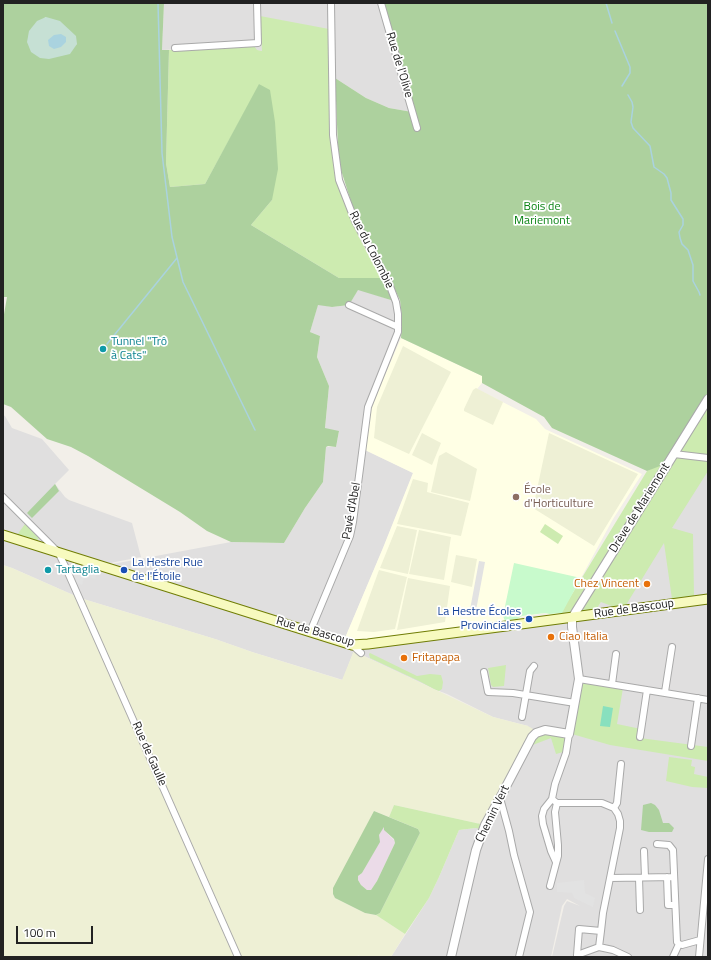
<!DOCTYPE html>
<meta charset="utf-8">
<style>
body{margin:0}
#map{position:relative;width:711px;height:960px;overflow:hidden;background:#f2efe9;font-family:"Titillium Web",sans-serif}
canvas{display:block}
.frame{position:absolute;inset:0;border:4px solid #222;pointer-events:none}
.scale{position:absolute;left:16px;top:926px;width:77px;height:18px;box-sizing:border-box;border:2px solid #222;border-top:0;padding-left:5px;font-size:12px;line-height:14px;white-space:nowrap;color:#222;-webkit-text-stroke:3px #fff;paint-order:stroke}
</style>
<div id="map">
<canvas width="711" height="960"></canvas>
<div class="frame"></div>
<div class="scale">100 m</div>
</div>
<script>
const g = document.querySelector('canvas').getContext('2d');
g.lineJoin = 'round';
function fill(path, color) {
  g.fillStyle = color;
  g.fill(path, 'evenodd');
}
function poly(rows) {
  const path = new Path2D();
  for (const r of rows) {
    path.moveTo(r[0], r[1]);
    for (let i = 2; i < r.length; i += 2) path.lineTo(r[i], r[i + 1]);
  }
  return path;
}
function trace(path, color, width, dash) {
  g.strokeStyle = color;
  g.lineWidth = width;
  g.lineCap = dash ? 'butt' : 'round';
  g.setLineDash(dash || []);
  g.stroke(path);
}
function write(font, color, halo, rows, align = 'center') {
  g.font = font + ' "Titillium Web",sans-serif';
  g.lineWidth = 3.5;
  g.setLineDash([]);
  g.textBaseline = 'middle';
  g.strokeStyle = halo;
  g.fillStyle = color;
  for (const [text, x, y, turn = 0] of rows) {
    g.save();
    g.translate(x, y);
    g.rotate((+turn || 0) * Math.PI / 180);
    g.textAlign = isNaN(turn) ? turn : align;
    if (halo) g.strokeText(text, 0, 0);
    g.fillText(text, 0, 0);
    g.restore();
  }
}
fill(poly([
 [164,3,379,3,412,112,389,108,366,98,335,78,261,16,262,51,231,47,162,50],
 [358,289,394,301,396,317,393,340,369,396,366,410,360,450,365,450,413,473,383,548,345,638,113,566,112,564,129,561,231,542,284,543,305,508,323,482,326,447,336,447,339,432,325,429,329,386,317,357,320,336,310,332,318,304,332,307,349,305],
 [3,415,5,416,12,428,42,439,69,470,55,484,65,497,69,500,132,523,141,557,100,565,355,648,343,680,252,652,215,639,80,598,12,568,3,565],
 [690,456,708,458,708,957,552,957,564,906,567,901,580,906,567,899,562,906,551,957,391,957,429,898,439,877,459,830,476,828,528,726,493,717,447,694,434,689,364,656,359,645,593,615]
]), '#e0dfdf');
fill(poly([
 [384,826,387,833,394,840,395,843,377,881,371,890,367,890,361,885,358,880,358,876,362,873,379,842,379,835]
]), '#ebdbe8');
fill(poly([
 [401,338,482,376,482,383,477,389,536,419,545,429,642,474,613,519,562,613,549,615,545,613,522,617,518,621,374,640,354,640,345,638,383,548,413,473,365,450,369,417,373,403]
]), '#ffffe5');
fill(poly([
 [403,346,451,372,409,454,374,438,377,407],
 [476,388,503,402,493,425,464,411,464,409,473,390],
 [422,433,441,443,432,465,412,455],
 [549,433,638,474,594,546,533,508],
 [446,452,477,469,470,501,431,492,439,456],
 [413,479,428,483,427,492,469,503,461,536,397,524],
 [397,526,417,530,408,574,380,568],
 [419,530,451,537,444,580,409,574],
 [456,555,477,559,472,587,451,582],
 [3,565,12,568,80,598,215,639,252,652,342,680,355,648,364,656,493,717,528,726,538,732,485,825,394,805,389,817,374,811,333,894,335,898,365,913,376,915,405,934,391,957,362,957,358,955,357,957,3,957],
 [379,570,407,577,395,629,374,632,357,631],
 [408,578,450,586,445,622,397,630]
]), '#eef0d5');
fill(poly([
 [260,16,329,29,330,64,330,139,336,172,359,237,381,278,339,278,251,225,272,200,260,84,205,184,170,187,166,163,169,50,254,46,257,50,262,51],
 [708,399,708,471,672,528,693,534,694,596,672,599,664,543,626,605,614,607,601,602,593,615,562,619,561,612,647,471,658,465],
 [25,524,39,538,37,541,35,542,17,535],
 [545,524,563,536,558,544,540,532],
 [370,653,417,676,430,674,441,675,443,682,442,689,439,691,434,689,419,681,370,658,369,654],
 [506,665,504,686,493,687,491,685,488,668],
 [585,682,623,688,617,724,641,729,640,738,708,747,708,761,610,745,572,734,582,683],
 [544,732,566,737,563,752,556,754,551,738,530,746,535,736],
 [669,757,692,760,691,766,695,767,694,774,708,777,708,788,692,787,666,781],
 [394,805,485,825,483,830,476,828,459,830,439,877,429,898,405,934,376,915,380,913,420,833,418,829,389,817]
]), '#cdebb0');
fill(poly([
 [3,3,164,3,162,50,169,50,166,163,170,187,205,184,259,84,270,90,275,122,278,169,272,200,251,225,339,278,381,278,388,288,394,301,358,290,349,305,332,307,318,305,310,332,320,336,317,357,329,386,325,428,339,431,336,447,328,446,326,447,323,482,305,508,284,543,231,542,207,531,180,512,88,456,71,447,47,439,11,407,3,404,3,320,7,297,3,297],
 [45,17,77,44,40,58],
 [379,3,708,3,708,392,666,459,660,466,647,471,552,428,544,417,482,383,482,376,401,338,402,318,400,300,388,276,365,235,354,211,341,170,338,147,335,78,366,98,389,108,412,112],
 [55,484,59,491,32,518,27,513],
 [651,803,655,805,659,810,663,823,669,823,674,828,672,832,649,832,641,830,643,805],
 [374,811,418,829,420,833,380,913,376,915,365,913,335,898,333,894,333,888],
 [384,827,384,830,394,839,395,843,377,881,371,890,367,890,361,885,358,880,358,876,362,873,380,842,379,835]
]), '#add19e');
fill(poly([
 [46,17,60,21,76,36,77,44,70,54,49,59,40,58,31,52,27,42,29,31,37,21]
]), '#c6e0d4');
fill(poly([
 [514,563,581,578,562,613,549,614,545,613,522,616,517,619,505,621,503,616]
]), '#c8facc');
fill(poly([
 [603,706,613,708,610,727,600,726]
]), '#88e0be');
fill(poly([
 [479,561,485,562,475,616,469,615],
 [72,563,97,571,95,579,89,577,87,579,84,578,82,585,77,583,74,584,69,573,72,570,70,565],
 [584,880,585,893,595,898,593,907,574,898,572,893,557,892,557,883]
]), '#e2e2e2');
fill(poly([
 [61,34,66,37,66,42,61,47,54,49,49,46,48,40,54,35]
]), '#aad3df');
trace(poly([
 [158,3,162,153,172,237,183,282,255,430],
 [606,3,612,23],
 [615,31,630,67,630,73,622,86],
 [628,95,632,102,633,107,631,122,633,128,650,146,654,167,664,174,667,178,671,193,671,200,683,219,683,225,679,232,680,238,682,244,688,250,693,265,693,281,699,292,700,295],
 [107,344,177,258]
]), '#aad3df', 1.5);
const minor = poly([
 [381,3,417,128],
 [175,48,258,43,257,3],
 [349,305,398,327],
 [674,454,708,458],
 [3,497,58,552,65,566,238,957],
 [310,632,350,536,353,522,368,407,398,332,398,314,396,302,388,281,355,221,339,180,333,135,331,3],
 [352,645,361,653],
 [484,672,488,692,513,693,575,703],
 [579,679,708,700],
 [612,684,616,654],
 [665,692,672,647],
 [522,717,530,671,534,666],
 [569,734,566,753,555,784,552,799,557,803,602,803,614,808,618,814,620,821,620,828,603,913,601,931],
 [640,737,647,690],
 [691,746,698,698],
 [500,798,509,831,514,855,530,912,519,957],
 [552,799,544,809,542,816,543,824,551,851,556,862],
 [614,808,617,803,621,764],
 [657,844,669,845,673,850,677,942,679,944,682,945,700,940],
 [644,851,645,877],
 [667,877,668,905,675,905],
 [610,878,674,877],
 [639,878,640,910],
 [550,886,558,856,558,845,555,812,557,803],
 [599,947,613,950,628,957],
 [577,957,577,955,579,929,601,931,599,947,577,955],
 [673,957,679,944],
 [699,957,708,859]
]);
const tertiary = poly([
 [451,957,476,850,485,825,500,798,532,737,536,733,545,730,569,734,579,679,572,627,572,618,708,399]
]);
const secondary = poly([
 [3,535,352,645,368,644,506,626,708,599]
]);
trace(minor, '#a9a9a9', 8);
trace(tertiary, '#a9a9a9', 10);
trace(secondary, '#707d05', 11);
trace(minor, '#fff', 6);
trace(tertiary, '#fff', 8);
trace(secondary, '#f7fabf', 9);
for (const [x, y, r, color] of [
 [103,349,4,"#0f9aa8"],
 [516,497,4,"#8d6e63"],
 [48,570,4,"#0f9aa8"],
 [124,570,4,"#1a4fb4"],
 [647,584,4,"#e8710a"],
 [529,619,4,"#1a4fb4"],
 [551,637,4,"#e8710a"],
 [404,658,4,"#e8710a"]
]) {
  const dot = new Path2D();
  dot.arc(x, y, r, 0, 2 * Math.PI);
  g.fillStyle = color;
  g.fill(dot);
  trace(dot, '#fff', 1.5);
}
write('12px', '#222', '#fff', [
 ["Rue de l'Olive",399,65,73],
 ["Rue du Colombie",371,250,63],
 ["Drève de Mariemont",640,508,-58],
 ["Pavé d'Abel",352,511,-80],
 ["Rue de Bascoup",634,609,-8],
 ["Rue de Bascoup",315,632,16],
 ["Rue de Gaulle",149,754,66],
 ["Chemin Vert",493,814,-64]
]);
write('12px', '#0c8416', '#fff', [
 ["Bois de",542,207],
 ["Mariemont",542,221]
]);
write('12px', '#0d838f', '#fff', [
 ["Tunnel \"Trô",111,342],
 ["à Cats\"",111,356],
 ["Tartaglia",56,570]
], 'left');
write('12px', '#785e54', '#fff', [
 ["École",524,490],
 ["d'Horticulture",524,504]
], 'left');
write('12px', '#164399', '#fff', [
 ["La Hestre Rue",132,563],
 ["de l'Étoile",132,577],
 ["La Hestre Écoles",521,612,"right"],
 ["Provinciales",521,626,"right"]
], 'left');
write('12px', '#c56008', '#fff', [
 ["Chez Vincent",639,584,"right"],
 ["Ciao Italia",559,637],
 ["Fritapapa",412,658]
], 'left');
</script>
